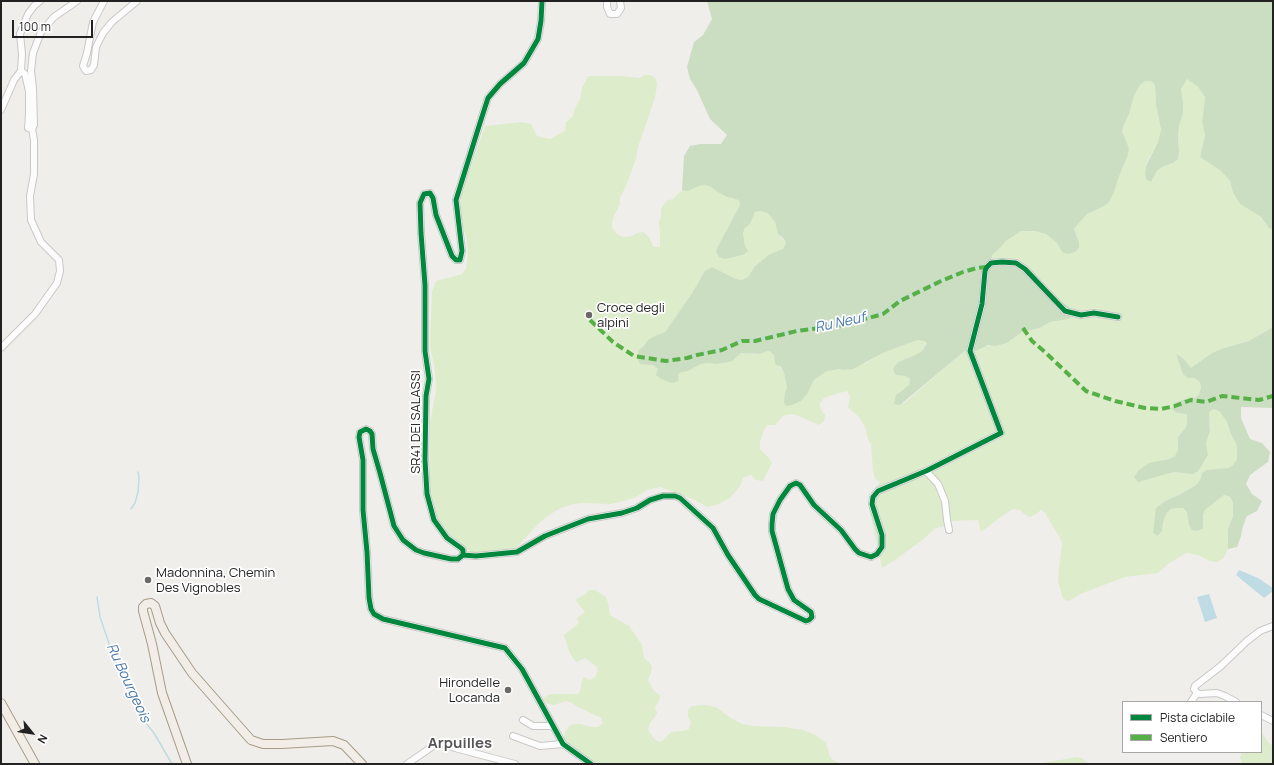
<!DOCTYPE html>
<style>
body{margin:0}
#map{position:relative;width:1274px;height:765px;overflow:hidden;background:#f0eeeb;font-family:Manrope,sans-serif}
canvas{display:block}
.frame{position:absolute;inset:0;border:2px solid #222;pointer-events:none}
.legend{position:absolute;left:1122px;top:701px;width:140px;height:52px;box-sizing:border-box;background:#fff;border:1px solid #a7a7a7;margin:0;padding:5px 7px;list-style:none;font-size:12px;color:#222}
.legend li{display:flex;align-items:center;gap:8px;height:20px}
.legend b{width:20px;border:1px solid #a7a7a7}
.north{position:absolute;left:12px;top:713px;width:40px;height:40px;-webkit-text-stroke:3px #fff;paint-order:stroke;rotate:120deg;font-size:11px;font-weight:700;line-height:16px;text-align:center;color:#222}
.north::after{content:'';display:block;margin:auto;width:14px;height:18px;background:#222;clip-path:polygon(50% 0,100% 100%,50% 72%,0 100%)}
.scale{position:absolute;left:12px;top:20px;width:81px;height:18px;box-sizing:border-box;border:2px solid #222;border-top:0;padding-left:5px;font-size:12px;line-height:14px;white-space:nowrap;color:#222;-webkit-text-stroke:3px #fff;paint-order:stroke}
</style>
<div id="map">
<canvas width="1274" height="765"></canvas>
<div class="frame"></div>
<ul class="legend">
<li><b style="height:5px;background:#00873e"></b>Pista ciclabile</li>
<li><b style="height:5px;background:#55b145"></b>Sentiero</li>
</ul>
<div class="north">N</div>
<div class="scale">100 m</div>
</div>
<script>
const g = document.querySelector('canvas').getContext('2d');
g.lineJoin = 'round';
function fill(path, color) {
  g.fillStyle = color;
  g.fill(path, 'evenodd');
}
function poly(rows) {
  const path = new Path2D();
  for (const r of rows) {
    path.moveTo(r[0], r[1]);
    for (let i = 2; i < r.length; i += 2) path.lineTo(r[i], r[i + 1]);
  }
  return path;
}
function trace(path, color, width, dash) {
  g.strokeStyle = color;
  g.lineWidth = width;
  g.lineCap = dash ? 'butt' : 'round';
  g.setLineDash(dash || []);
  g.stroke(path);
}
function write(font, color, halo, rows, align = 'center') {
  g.font = font + ' Manrope,sans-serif';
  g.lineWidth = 3.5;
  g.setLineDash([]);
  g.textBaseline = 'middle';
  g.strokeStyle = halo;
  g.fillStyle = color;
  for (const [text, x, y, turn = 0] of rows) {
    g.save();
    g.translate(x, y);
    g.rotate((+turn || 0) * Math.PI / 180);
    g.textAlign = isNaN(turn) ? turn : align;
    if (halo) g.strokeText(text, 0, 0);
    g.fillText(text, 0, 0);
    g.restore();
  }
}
fill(poly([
 [645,75,651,75,656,79,657,85,655,98,638,147,636,159,626,186,620,198,620,204,614,216,612,223,613,229,617,234,623,237,632,236,637,233,643,232,648,236,654,247,660,247,660,235,659,222,661,216,661,210,664,204,668,200,673,199,682,190,688,191,699,186,705,185,711,187,716,191,733,199,739,199,740,205,718,246,725,259,743,255,747,251,745,246,743,233,745,228,750,224,755,212,761,211,767,213,771,217,775,222,778,234,786,243,783,249,770,254,755,266,748,277,742,280,736,279,712,267,705,271,692,293,665,332,652,337,644,346,639,350,658,369,678,376,679,373,688,371,701,364,707,363,717,364,736,357,741,353,756,354,768,351,772,352,775,358,775,361,784,373,787,387,785,393,811,386,814,380,827,371,864,364,883,353,912,342,918,340,924,341,927,342,922,351,913,356,898,362,894,367,893,370,902,376,905,376,910,379,909,385,904,390,898,392,903,404,967,349,1007,343,1022,332,1040,328,1050,322,1069,319,1004,259,991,259,993,253,998,250,1006,241,1016,234,1021,231,1028,231,1041,232,1052,238,1056,242,1063,253,1069,254,1075,252,1079,248,1079,242,1074,229,1087,214,1104,206,1115,190,1118,179,1128,155,1129,149,1122,132,1129,114,1134,96,1140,85,1145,81,1151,81,1155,85,1156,105,1161,130,1158,142,1148,160,1145,173,1151,182,1157,171,1162,167,1173,163,1179,150,1178,138,1179,126,1183,114,1183,102,1181,89,1187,79,1198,87,1205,97,1202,122,1205,135,1200,157,1221,171,1230,181,1233,193,1240,204,1261,217,1269,228,1273,230,1273,327,1249,341,1224,348,1212,353,1191,369,1183,358,1176,355,1188,378,1194,378,1200,382,1201,388,1199,394,1177,413,1187,414,1187,420,1186,427,1178,437,1178,450,1175,456,1169,459,1162,460,1138,481,1174,472,1186,473,1201,465,1208,455,1206,443,1210,431,1209,412,1214,409,1220,412,1227,422,1231,434,1237,446,1237,459,1233,465,1228,468,1207,470,1202,473,1200,480,1196,485,1179,495,1167,500,1155,514,1153,533,1159,536,1164,525,1164,519,1167,513,1171,509,1177,508,1183,508,1187,512,1189,525,1203,528,1203,515,1205,510,1224,495,1230,497,1233,503,1233,516,1228,529,1228,549,1223,559,1216,562,1210,561,1198,555,1186,553,1168,564,1158,573,1125,577,1080,594,1069,601,1063,599,1058,581,1059,568,1062,544,1060,538,1045,513,1041,510,1036,514,1030,517,1024,514,1020,510,1013,509,1002,516,981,532,978,520,950,521,942,527,936,528,931,532,921,541,895,560,882,568,869,509,869,497,872,491,880,482,875,479,873,471,871,444,868,439,865,427,858,416,848,408,850,396,847,391,835,394,824,398,820,403,821,410,825,415,824,421,819,425,796,415,790,414,783,416,775,425,768,425,764,430,760,442,760,449,768,457,772,463,763,481,756,480,751,475,743,478,740,486,731,497,719,504,707,507,695,500,660,487,647,490,636,497,624,501,610,504,585,503,573,504,561,508,549,515,538,524,515,549,481,554,472,553,462,544,447,535,441,527,436,515,430,487,430,422,436,391,435,370,430,346,432,291,436,281,462,274,466,269,468,255,467,241,463,226,460,209,462,192,485,126,522,122,531,124,537,136,550,139,565,131,566,122,573,116,574,110,580,99,582,88,588,76,621,76,639,78],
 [589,590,595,590,606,597,608,603,610,615,629,626,642,645,644,658,649,662,652,667,651,673,648,680,654,691,660,695,659,701,655,707,657,713,654,718,650,723,648,730,655,740,661,742,671,732,683,731,689,729,691,722,688,717,688,710,692,706,704,705,716,707,731,718,742,724,754,726,785,727,803,730,816,735,826,743,828,749,829,755,833,760,841,764,594,764,582,756,568,745,564,738,565,732,569,726,574,724,580,724,592,727,598,727,603,723,601,718,578,707,572,703,566,701,554,705,548,704,543,700,547,695,553,694,578,694,581,689,581,683,584,677,590,680,595,677,598,671,597,667,585,658,577,662,574,660,569,651,564,635,579,623,577,618,585,612,575,600,585,594],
 [1261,732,1268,742,1273,746,1273,764,1242,764,1240,758,1242,752,1261,752],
 [1076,757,1082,758,1087,762,1088,764,1038,764]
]), '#ddeccb');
fill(poly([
 [707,1,1273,1,1273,230,1269,228,1261,217,1240,204,1233,193,1230,181,1221,171,1200,157,1205,135,1202,122,1205,97,1198,87,1187,79,1181,89,1183,102,1183,114,1179,126,1178,137,1179,150,1178,159,1173,163,1162,167,1157,171,1151,182,1146,179,1145,173,1146,166,1158,142,1161,130,1156,105,1155,85,1151,81,1145,81,1140,85,1134,96,1129,114,1124,125,1122,132,1127,143,1129,149,1128,155,1118,179,1115,190,1109,202,1104,206,1087,214,1074,229,1079,242,1079,248,1075,252,1069,254,1063,253,1056,242,1046,234,1034,231,1021,231,1006,241,998,250,993,254,991,259,1004,259,1017,261,1050,292,1071,309,1073,314,1069,319,1050,322,1040,328,1022,332,1007,343,995,346,988,345,973,352,967,349,900,405,894,404,896,395,909,385,910,379,905,376,896,375,893,370,894,367,898,362,913,356,922,351,927,343,924,341,918,340,912,342,883,353,853,369,843,370,840,369,827,371,814,380,807,394,801,401,792,405,786,406,784,403,785,393,787,387,784,373,781,367,775,364,774,355,771,352,768,351,759,354,741,353,732,361,729,362,717,364,707,363,701,364,688,371,679,373,678,376,679,381,672,383,661,379,656,375,658,369,653,365,640,364,637,357,639,350,644,346,647,341,652,337,665,332,692,293,705,271,712,267,736,279,742,280,748,277,755,266,770,254,783,249,786,243,783,238,778,234,775,222,771,217,767,213,761,211,755,212,750,224,745,228,743,233,745,246,748,251,743,255,725,259,719,257,716,252,718,246,740,205,739,200,727,197,716,191,711,187,705,185,699,186,688,191,682,190,684,156,690,146,700,144,721,144,727,135,710,119,697,90,690,79,687,67,694,42,703,35,712,19],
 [1273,327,1273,408,1241,407,1241,418,1250,439,1262,443,1270,452,1268,462,1250,475,1246,484,1252,494,1262,501,1257,511,1247,516,1243,526,1241,536,1237,547,1228,549,1228,529,1233,516,1233,503,1230,497,1224,495,1205,510,1203,515,1203,528,1198,531,1192,530,1189,525,1187,512,1183,508,1177,508,1171,509,1167,513,1164,519,1162,531,1158,536,1153,533,1155,514,1156,508,1167,500,1179,495,1196,485,1200,480,1202,473,1207,470,1228,468,1233,465,1237,459,1237,446,1231,434,1227,422,1220,412,1214,409,1209,412,1210,431,1206,443,1208,455,1198,471,1193,474,1174,472,1138,482,1134,477,1138,471,1149,463,1169,459,1175,456,1178,450,1178,437,1186,427,1187,420,1187,414,1177,413,1172,409,1174,403,1191,397,1195,398,1199,394,1201,388,1200,382,1194,378,1188,378,1183,374,1176,354,1183,358,1191,368,1212,353,1224,348,1249,341]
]), '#cbdec1');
fill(poly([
 [1239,570,1258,578,1273,588,1273,591,1264,598,1236,575],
 [1209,594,1217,618,1205,622,1197,597]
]), '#bfdbe3');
trace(poly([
 [687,358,697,354,722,349,742,340,755,340,797,330,843,324,882,313,900,300,941,281,963,271,977,267,985,266],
 [131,509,135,503,138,492,139,477,138,472],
 [97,597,100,617,116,664,131,695,145,722,154,733,172,764]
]), '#bfdbe3', 1.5);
const minor = poly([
 [104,1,93,22,87,53,83,66,86,71,91,70,94,65,96,47,103,33,112,22,137,1],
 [542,1,541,21,538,39,524,63,500,84,488,98,479,126,456,200,462,251,460,260,456,260,452,256,436,215,433,198,430,193,424,194,420,203,421,233,425,285,425,351,429,379,426,396,425,460,427,494,434,520,447,538,461,548,463,550,463,555,458,559,451,559,424,553,416,550,403,540,394,526,380,473,373,449,372,434,370,431,366,429,360,432,359,437,363,460,363,510,367,552,369,598,371,609,374,614,383,619,505,648,522,669,563,744,591,764],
 [607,1,607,7,610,14,617,14,621,8,620,1],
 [21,71,22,54,20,34,28,14,34,6,40,1],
 [21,71,25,74,29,91,29,114,28,128,32,129],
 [1,110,14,80,21,71],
 [32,129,34,125,33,88,31,71,33,53,41,32,54,17,77,1],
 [1,348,35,314,57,283,60,271,59,260,41,242,31,220,30,196,34,174,34,140,32,129],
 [926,471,938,484,945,501,947,520,949,530],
 [463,555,476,556,517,552,545,536,588,519,622,513,637,508,650,500,663,496,675,496,680,498,713,528,728,555,755,595,759,599,806,621,809,620,812,617,811,612,794,600,788,589,772,531,772,524,773,514,780,500,790,486,796,483,800,485,814,505,841,530,855,549,859,553,871,557,877,554,882,547,882,535,872,504,873,497,878,491,926,471,1001,433,970,351,982,304,985,271,987,267,991,263,1002,262,1016,263,1025,269,1065,311,1081,315,1094,313,1118,317],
 [1191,702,1197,693],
 [1236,702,1225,696,1217,693,1200,694,1197,693,1194,689,1195,686,1221,666,1247,641,1260,631,1273,626],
 [1261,715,1273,721],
 [523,720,533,726,553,726],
 [513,736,540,746,563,744],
 [407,764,439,742,455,748,515,764]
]);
const major = poly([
 [1,703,35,764],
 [187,764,162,693,152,644,143,611,143,607,146,604,151,603,155,606,160,623,165,633,192,673,251,740,263,744,282,744,333,741,344,745,362,764]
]);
trace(minor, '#c9c8c7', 8);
trace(major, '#a79c86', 10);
trace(minor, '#fdfcfc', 6);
trace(major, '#f3ede7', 8);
trace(poly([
 [590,320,613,342,634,356,666,361,687,358,697,355,722,350,742,341,755,341,797,331,843,325,883,314,900,301,941,281,963,272,977,268,987,267],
 [1023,328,1032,341,1045,352,1086,391,1115,401,1145,408,1161,409,1175,406,1191,400,1206,402,1222,396,1259,400,1273,396]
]), '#55b145', 4, [8, 4]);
trace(poly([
 [542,1,541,21,538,39,524,63,500,84,488,98,479,126,456,200,462,251,460,260,456,260,452,256,436,215,433,198,430,193,424,194,420,203,421,233,425,285,425,351,429,379,426,396,425,460,427,494,434,520,447,538,461,548,463,550,463,555,458,559,451,559,424,553,416,550,403,540,394,526,380,473,373,449,372,434,370,431,366,429,360,432,359,437,363,460,363,510,367,552,369,598,371,609,374,614,383,619,505,648,522,669,563,744,591,764],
 [463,555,476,556,517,552,545,536,588,519,622,513,637,508,650,500,663,496,675,496,680,498,713,528,728,555,755,595,759,599,806,621,809,620,812,617,811,612,794,600,788,589,772,531,772,524,773,514,780,500,790,486,796,483,800,485,814,505,841,530,855,549,859,553,871,557,877,554,882,547,882,535,872,504,873,497,878,491,926,471,1001,433,970,351,982,304,985,271,987,267,991,263,1002,262,1016,263,1025,269,1065,311,1081,315,1094,313,1118,317]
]), '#00873e', 5);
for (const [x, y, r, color] of [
 [589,315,4,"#6a6968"],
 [148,580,4,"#6a6968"],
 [508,690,4,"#6a6968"]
]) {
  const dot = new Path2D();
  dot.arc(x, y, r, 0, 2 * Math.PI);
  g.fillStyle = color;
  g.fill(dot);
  trace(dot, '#fff', 1.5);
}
write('13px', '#222', '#fff', [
 ["Croce degli",597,308],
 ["alpini",597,323],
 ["Madonnina, Chemin",156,573],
 ["Des Vignobles",156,588],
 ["Hirondelle",500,683,"right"],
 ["Locanda",500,698,"right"]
], 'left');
write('13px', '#222', '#fff', [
 ["SR41 DEI SALASSI",416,422,-90]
]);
write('italic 14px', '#4a7aab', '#fff', [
 ["Ru Neuf",840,323,-12],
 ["Ru Bourgeois",128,683,65]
]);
write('bold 15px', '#555', '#fff', [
 ["Arpuilles",460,744]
]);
</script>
